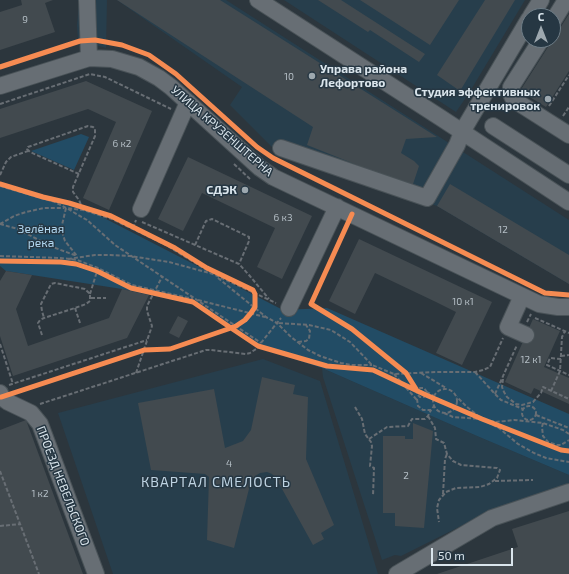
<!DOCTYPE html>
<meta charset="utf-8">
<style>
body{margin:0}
#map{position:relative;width:569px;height:574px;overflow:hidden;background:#2c363d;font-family:"Exo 2",sans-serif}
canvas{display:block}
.north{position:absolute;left:521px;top:8px;width:40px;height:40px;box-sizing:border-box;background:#263743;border:1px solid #6e7d87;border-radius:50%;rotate:0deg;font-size:11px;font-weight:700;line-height:16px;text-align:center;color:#dae5ec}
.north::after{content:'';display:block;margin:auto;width:14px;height:18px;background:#9da8af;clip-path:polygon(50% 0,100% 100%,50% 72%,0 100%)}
.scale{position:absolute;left:431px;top:548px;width:82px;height:18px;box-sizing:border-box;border:2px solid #dae5ec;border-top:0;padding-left:5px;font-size:12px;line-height:14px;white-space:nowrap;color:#dae5ec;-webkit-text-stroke:3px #263743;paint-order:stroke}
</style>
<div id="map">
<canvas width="569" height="574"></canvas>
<div class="north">С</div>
<div class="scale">50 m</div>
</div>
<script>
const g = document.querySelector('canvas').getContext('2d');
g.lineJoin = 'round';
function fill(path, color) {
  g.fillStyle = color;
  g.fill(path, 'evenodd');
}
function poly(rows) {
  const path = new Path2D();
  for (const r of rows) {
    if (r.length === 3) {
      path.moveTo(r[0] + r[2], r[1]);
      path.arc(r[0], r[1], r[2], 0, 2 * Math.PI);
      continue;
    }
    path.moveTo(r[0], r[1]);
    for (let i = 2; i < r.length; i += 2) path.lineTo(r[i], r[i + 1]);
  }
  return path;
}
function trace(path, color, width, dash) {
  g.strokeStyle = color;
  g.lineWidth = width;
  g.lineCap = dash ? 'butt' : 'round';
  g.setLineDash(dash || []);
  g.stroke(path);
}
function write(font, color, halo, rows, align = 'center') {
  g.font = font + ' "Exo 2",sans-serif';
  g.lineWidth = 3;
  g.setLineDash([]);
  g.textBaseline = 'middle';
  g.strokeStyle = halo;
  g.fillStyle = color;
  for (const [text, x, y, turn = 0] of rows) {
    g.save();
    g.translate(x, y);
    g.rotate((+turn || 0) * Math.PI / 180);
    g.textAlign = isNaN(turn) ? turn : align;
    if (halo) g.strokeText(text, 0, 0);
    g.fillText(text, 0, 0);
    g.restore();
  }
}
fill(poly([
 [77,0,107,0,106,48,78,40,77,26,79,1],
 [117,0,226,0,569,220,569,284,437,206,274,149,230,105,242,87],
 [284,0,525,0,469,93,456,112],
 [263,359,320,381,378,574,113,574,58,413],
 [322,368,477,436,569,475,569,485,475,519,401,556,395,555,382,560,323,377]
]), '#273e4c');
fill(poly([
 [81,134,89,137,74,170,31,151],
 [0,184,73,202,283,310,327,308,569,414,569,475,477,436,322,368,257,347,192,304,122,289,6,271,0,266]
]), '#224c65');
fill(poly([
 [21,0,53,0,45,3,55,32,0,50,0,12,22,5],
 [117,0,220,0,437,137,406,139,401,153,414,161,419,166,412,187,307,145,313,127],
 [318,0,341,0,425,54,419,62,370,30,368,32],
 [360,0,459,0,430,45],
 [485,0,515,0,460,91,437,75],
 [569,14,569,71,546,107,520,91],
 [86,81,152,111,109,210,83,198,116,122,88,109,0,138,0,109],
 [188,157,312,216,282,279,257,267,275,228,202,193,183,231,158,219],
 [450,184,569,255,569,284,437,206],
 [359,239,492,302,462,365,436,353,456,312,436,302,375,273,355,314,329,301],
 [6,271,32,275,16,309,28,346,109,318,122,289,149,295,127,338,13,376,0,336,0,281],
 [178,316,188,321,179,338,169,333],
 [533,319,560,331,544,367,569,378,569,404,534,388,531,394,505,382],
 [262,377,295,385,293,394,308,397,306,459,334,525,321,533,324,539,313,545,276,478,272,474,267,472,260,473,255,476,251,481,234,548,207,540,209,477,205,474,151,470,138,403,214,389,225,448,243,441,251,430],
 [26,420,50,485,83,574,0,574,0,430],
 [413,423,433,431,424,528,395,526,395,513,383,513,383,436,405,436,405,439,413,439],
 [569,511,569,574,437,574,518,547,512,529]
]), '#424a4f');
const minor = poly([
 [87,0,89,58],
 [258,0,441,118,569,202],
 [531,16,541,0],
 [553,21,566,0],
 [541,40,511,87,511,94,514,100,569,135],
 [0,86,89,58,112,59,139,67,159,78,171,87,260,168,273,177,539,304,558,307,569,307],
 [493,126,569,175],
 [281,148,427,198,457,145,462,132,529,19],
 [141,209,188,102],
 [522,296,508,327,526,335],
 [289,308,337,207],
 [0,393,1,397,8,402,31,413,40,424,96,574],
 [397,574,492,518,569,492]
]);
trace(minor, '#495257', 18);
trace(poly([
 [0,104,90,74,105,77,171,109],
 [549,106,569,75],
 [563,116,569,107],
 [234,164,250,179],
 [79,174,30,152,27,149,28,147,88,126,93,127,95,129,95,136,73,187,73,192,79,200,83,210],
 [0,175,6,162,11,157,28,151],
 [0,186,55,202,66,208,83,210,112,219,166,245,210,272],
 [66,208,62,225,63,235,65,241,77,256],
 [68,209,87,220,115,245,261,343],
 [142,222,239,264,249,275,269,299],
 [0,224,14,216,26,212,44,208,64,208],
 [0,224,18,229,50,246,77,256],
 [133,228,136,220],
 [195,245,206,221,212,219,249,237,249,241,239,264],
 [0,256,61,258,77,260,98,268,132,285,193,299],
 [68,259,95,255,110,255,130,256,169,262,213,274,276,303],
 [218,278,266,317,277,323,291,337,308,350,320,356,341,363,351,365,372,365],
 [90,294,98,268],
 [91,298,106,298],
 [198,300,265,317],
 [75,308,80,323],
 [535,318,569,333],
 [527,322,531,314],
 [279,323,309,325,331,330,350,342,372,365,394,374,436,372,475,372,483,370,490,367,503,338],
 [42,335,38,323,40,320,44,318,75,308,86,304,90,301,90,294,85,289,55,283,51,284,41,304,42,311,44,318],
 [298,342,306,341,309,339,310,331,306,325],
 [0,344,13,384],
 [561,356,569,355],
 [561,359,550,358,547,365,569,375],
 [475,372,495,394,501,400,523,409],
 [136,373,152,326,147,311,147,306,162,277],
 [421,373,446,388],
 [394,374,417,400],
 [503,379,502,387,504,392,507,397,516,404,522,405,533,402,541,393,543,387,569,399],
 [9,385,147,340],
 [445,401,12],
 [551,391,560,371,562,337,565,331],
 [427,392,424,388,420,388,417,390,417,394,420,397,424,397,427,392,434,396],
 [495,394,517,345],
 [417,399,418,406,423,410,431,410,434,406],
 [40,404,206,350,211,350,246,354,250,353,256,349,281,318],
 [529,413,7],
 [355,407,362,419,365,434,371,442,372,446,370,466,374,468,373,496],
 [444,413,453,417,482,419,467,407,457,397],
 [536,415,569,428],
 [428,416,435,428,436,439,444,443,447,454,453,461,461,465,497,468,500,470,497,478,489,484,480,487,456,488,446,492,439,500,437,508,439,522],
 [543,423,542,427,543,436,548,442,557,445,561,445,569,440],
 [569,434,563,430,543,423,514,420,496,422,482,419,499,428,518,444,534,453,546,458,569,462],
 [369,439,387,427,408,426,412,419,425,419,428,416,431,410],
 [0,471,39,574],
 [495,481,533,480],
 [443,494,445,459,447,454],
 [0,526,20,524]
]), '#686e74', 2, [4, 2]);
trace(minor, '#676e74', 16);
trace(poly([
 [0,67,80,41,95,40,122,45,149,55,176,74,257,147,273,158,545,293,569,295],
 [0,184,43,197,69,203,111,216,175,248,207,268,253,290,255,294,255,307,251,313,245,320,236,326,231,328],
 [352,214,311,304,352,329,406,373,416,389],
 [0,261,61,262,76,264,97,271,131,288,193,302,231,328,170,349,144,350,1,397],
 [231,328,258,346,327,366,373,370,426,395,482,419,561,450,569,451]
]), '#f68b52', 5);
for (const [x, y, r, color] of [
 [312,76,4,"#9da8af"],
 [548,99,4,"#9da8af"],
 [245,190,4,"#9da8af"]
]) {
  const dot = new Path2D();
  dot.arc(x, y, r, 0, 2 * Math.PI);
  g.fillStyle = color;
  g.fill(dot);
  trace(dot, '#263743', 1.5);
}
write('10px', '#b4bec5', null, [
 ["9",25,20],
 ["10",289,77],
 ["6 к2",122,144],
 ["6 к3",283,218],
 ["12",503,230],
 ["10 к1",463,302],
 ["12 к1",531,360],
 ["4",229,464],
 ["2",406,476],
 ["1 к2",40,494]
]);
write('bold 12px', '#dae5ec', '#263743', [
 ["Управа района",320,69,"left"],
 ["Лефортово",320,83,"left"],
 ["Студия эффективных",540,92],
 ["тренировок",540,106],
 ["СДЭК",237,190]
], 'right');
write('12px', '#dae5ec', '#263743', [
 ["УЛИЦА КРУЗЕНШТЕРНА",222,131,41],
 ["ПРОЕЗД НЕВЕЛЬСКОГО",63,486,69]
]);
write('12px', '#b2d8f1', '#263743', [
 ["Зелёная",41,229],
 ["река",41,243]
]);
g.letterSpacing = '1px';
write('14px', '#bed3e2', '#263743', [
 ["КВАРТАЛ СМЕЛОСТЬ",216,482]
]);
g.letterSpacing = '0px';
</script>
